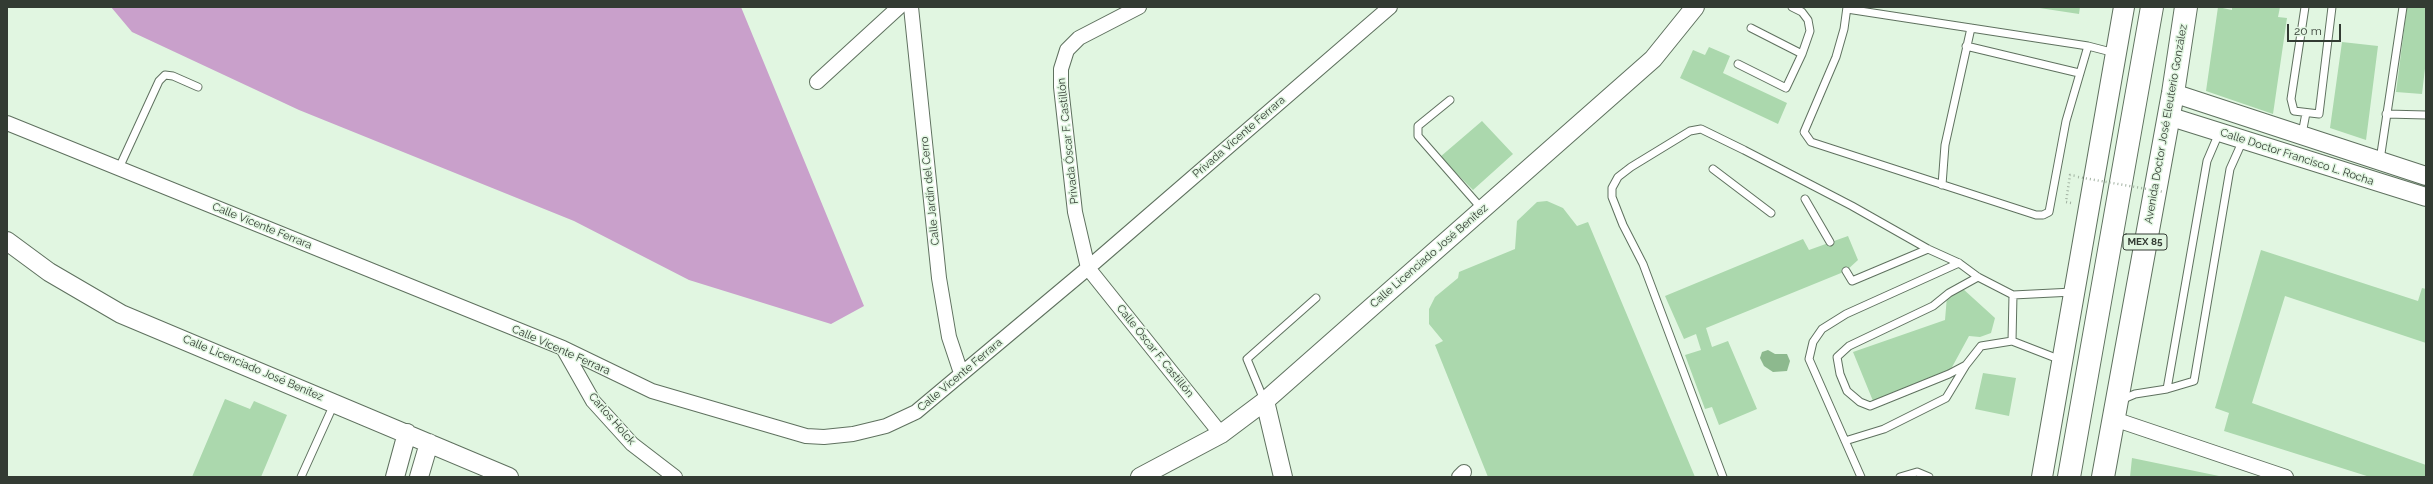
<!DOCTYPE html>
<meta charset="utf-8">
<style>
body{margin:0}
#map{position:relative;width:2433px;height:484px;overflow:hidden;background:#e1f6e1;font-family:Raleway,sans-serif}
canvas{display:block}
.frame{position:absolute;inset:0;border:8px solid #333b33;pointer-events:none}
.scale{position:absolute;left:2287px;top:24px;width:54px;height:18px;box-sizing:border-box;border:2px solid #333b33;border-top:0;padding-left:5px;font-size:12px;line-height:14px;white-space:nowrap;color:#333b33;-webkit-text-stroke:3px #e1f6e1;paint-order:stroke}
</style>
<div id="map">
<canvas width="2433" height="484"></canvas>
<div class="frame"></div>
<div class="scale">20 m</div>
</div>
<script>
const g = document.querySelector('canvas').getContext('2d');
g.lineJoin = 'round';
function fill(path, color) {
  g.fillStyle = color;
  g.fill(path, 'evenodd');
}
function poly(rows) {
  const path = new Path2D();
  for (const r of rows) {
    path.moveTo(r[0], r[1]);
    for (let i = 2; i < r.length; i += 2) path.lineTo(r[i], r[i + 1]);
  }
  return path;
}
function trace(path, color, width, dash) {
  g.strokeStyle = color;
  g.lineWidth = width;
  g.lineCap = dash ? 'butt' : 'round';
  g.setLineDash(dash || []);
  g.stroke(path);
}
function write(font, color, halo, rows, align = 'center') {
  g.font = font + ' Raleway,sans-serif';
  g.lineWidth = 3;
  g.setLineDash([]);
  g.textBaseline = 'middle';
  g.strokeStyle = halo;
  g.fillStyle = color;
  for (const [text, x, y, turn = 0] of rows) {
    g.save();
    g.translate(x, y);
    g.rotate((+turn || 0) * Math.PI / 180);
    g.textAlign = isNaN(turn) ? turn : align;
    if (halo) g.strokeText(text, 0, 0);
    g.fillText(text, 0, 0);
    g.restore();
  }
}
fill(poly([
 [111,7,741,7,864,306,831,324,689,280,574,221,299,110,132,32]
]), '#c9a0cb');
fill(poly([
 [1768,350,1775,354,1787,354,1790,361,1787,371,1773,372,1764,366,1760,358,1762,352]
]), '#8db98e');
fill(poly([
 [2033,7,2080,7,2079,14],
 [2218,7,2232,10,2232,7,2280,7,2278,17,2287,18,2273,114,2206,91],
 [2407,7,2426,7,2426,60,2422,94,2396,92],
 [2342,42,2378,46,2366,140,2330,128],
 [1709,47,1730,56,1723,73,1787,103,1778,124,1680,78,1693,50,1705,55],
 [1482,121,1513,154,1473,190,1440,157],
 [1547,201,1563,208,1577,226,1588,222,1695,477,1488,477,1435,345,1443,341,1429,324,1429,309,1435,297,1458,278,1459,272,1515,249,1517,221,1537,202],
 [1848,236,1858,260,1846,271,1706,328,1712,347,1728,341,1757,409,1719,425,1712,407,1705,409,1685,355,1701,350,1696,334,1684,339,1665,296,1803,239,1809,250],
 [2261,250,2418,301,2422,288,2426,289,2426,343,2285,296,2252,403,2426,465,2426,477,2370,477,2224,431,2229,413,2215,408],
 [1962,288,1995,318,1991,333,1980,337,1969,336,1951,369,1873,401,1853,352,1945,320,1947,296],
 [1983,373,2016,378,2009,416,1975,409],
 [225,399,250,409,254,401,287,415,261,477,192,477],
 [2132,458,2219,476,2219,477,2130,477]
]), '#abd8ad');
const service = poly([
 [1847,7,1844,29,1836,57,1804,132,1811,142,2036,215,2043,215,2049,212,2066,121,2088,46],
 [2305,7,2291,99,2294,111,2319,114,2332,7],
 [1847,9,2088,46,2115,53],
 [1751,28,1802,54],
 [1966,46,2079,73],
 [1738,64,1786,88,1802,54,1810,31,1808,20,1802,12,1792,7],
 [1450,100,1418,126,1418,136,1482,209],
 [2386,114,2426,115],
 [2302,134,2306,113],
 [2380,160,2403,7],
 [119,168,159,81,165,75,173,76,198,87],
 [1713,169,1771,213],
 [1942,185,1945,145,1971,28],
 [1805,199,1830,242],
 [1846,271,1852,281,1928,249],
 [2013,295,2012,341,2061,360],
 [1966,365,1949,374,1870,406,1860,402,1847,391,1840,374,1837,357,1849,346,1933,306,1949,293,1978,277],
 [2167,389,2194,381,2230,169,2243,140],
 [1264,400,1247,359,1316,298],
 [2121,400,2135,394,2167,389,2207,161,2219,133],
 [1845,441,1884,429,1946,398,1966,365,1981,346,2012,341],
 [301,477,334,404],
 [1723,477,1643,264,1623,225,1612,197,1612,188,1618,177,1631,167,1690,131,1701,129,1744,150,1852,206,1928,249,1959,263,1978,277,2013,295,2073,292],
 [1861,477,1809,359,1813,342,1822,329,1846,314,1959,263],
 [1900,477,1917,472,1929,477]
]);
const minor = poly([
 [911,7,939,278,949,337,961,373],
 [1139,7,1079,38,1067,50,1061,69,1061,87,1075,212,1088,268,1221,434],
 [817,82,899,7],
 [7,123,563,348,652,391,806,436,824,437,853,434,886,426,916,412,1088,268,1390,7],
 [563,348,593,401,632,444,675,477],
 [2114,419,2286,477],
 [1459,477,1464,472]
]);
const tertiary = poly([
 [2173,93,2426,176],
 [2168,116,2426,197],
 [7,241,49,272,121,314,509,477],
 [1265,401,1283,477],
 [395,477,407,433],
 [419,477,429,443],
 [1140,477,1221,434,1265,401,1653,59,1695,7]
]);
const secondary = poly([
 [2042,477,2124,7]
]);
const trunk = poly([
 [2069,477,2152,7],
 [2103,477,2173,93,2186,7]
]);
trace(service, '#5f715f', 9);
trace(minor, '#5f715f', 16);
trace(tertiary, '#5f715f', 20);
trace(secondary, '#5f715f', 22);
trace(trunk, '#5f715f', 24);
trace(poly([
 [2071,203,2066,202,2070,175,2077,176]
]), '#a2b2a2', 2.5, [1, 3]);
trace(service, '#fff', 7);
trace(minor, '#fff', 14);
trace(tertiary, '#fff', 18);
trace(secondary, '#fff', 20);
trace(trunk, '#fff', 22);
trace(poly([
 [2078,177,2164,192]
]), '#a2b2a2', 2.5, [1, 3]);
for (const [x, y, w] of [
 [2145,242,44]
]) {
  const box = new Path2D();
  box.roundRect(x - w / 2, y - 8, w, 16, 3);
  g.fillStyle = '#e1f6e1';
  g.fill(box);
  trace(box, '#333b33', 1);
}
write('bold 10px', '#333b33', null, [
 ["MEX 85",2145,242]
]);
write('11px', '#333b33', '#e1f6e1', [
 ["Avenida Doctor José Eleuterio González",2166,124,-80],
 ["Privada Vicente Ferrara",1239,137,-41],
 ["Privada Óscar F. Castillón",1068,141,-96],
 ["Calle Doctor Francisco L. Rocha",2297,157,18],
 ["Calle Jardín del Cerro",930,191,-96],
 ["Calle Vicente Ferrara",262,226,22],
 ["Calle Licenciado José Benítez",1429,256,-41],
 ["Calle Vicente Ferrara",561,350,24],
 ["Calle Óscar F. Castillón",1155,351,51],
 ["Calle Licenciado José Benítez",253,368,23],
 ["Calle Vicente Ferrara",960,375,-40],
 ["Carlos Holck",612,419,49]
]);
</script>
